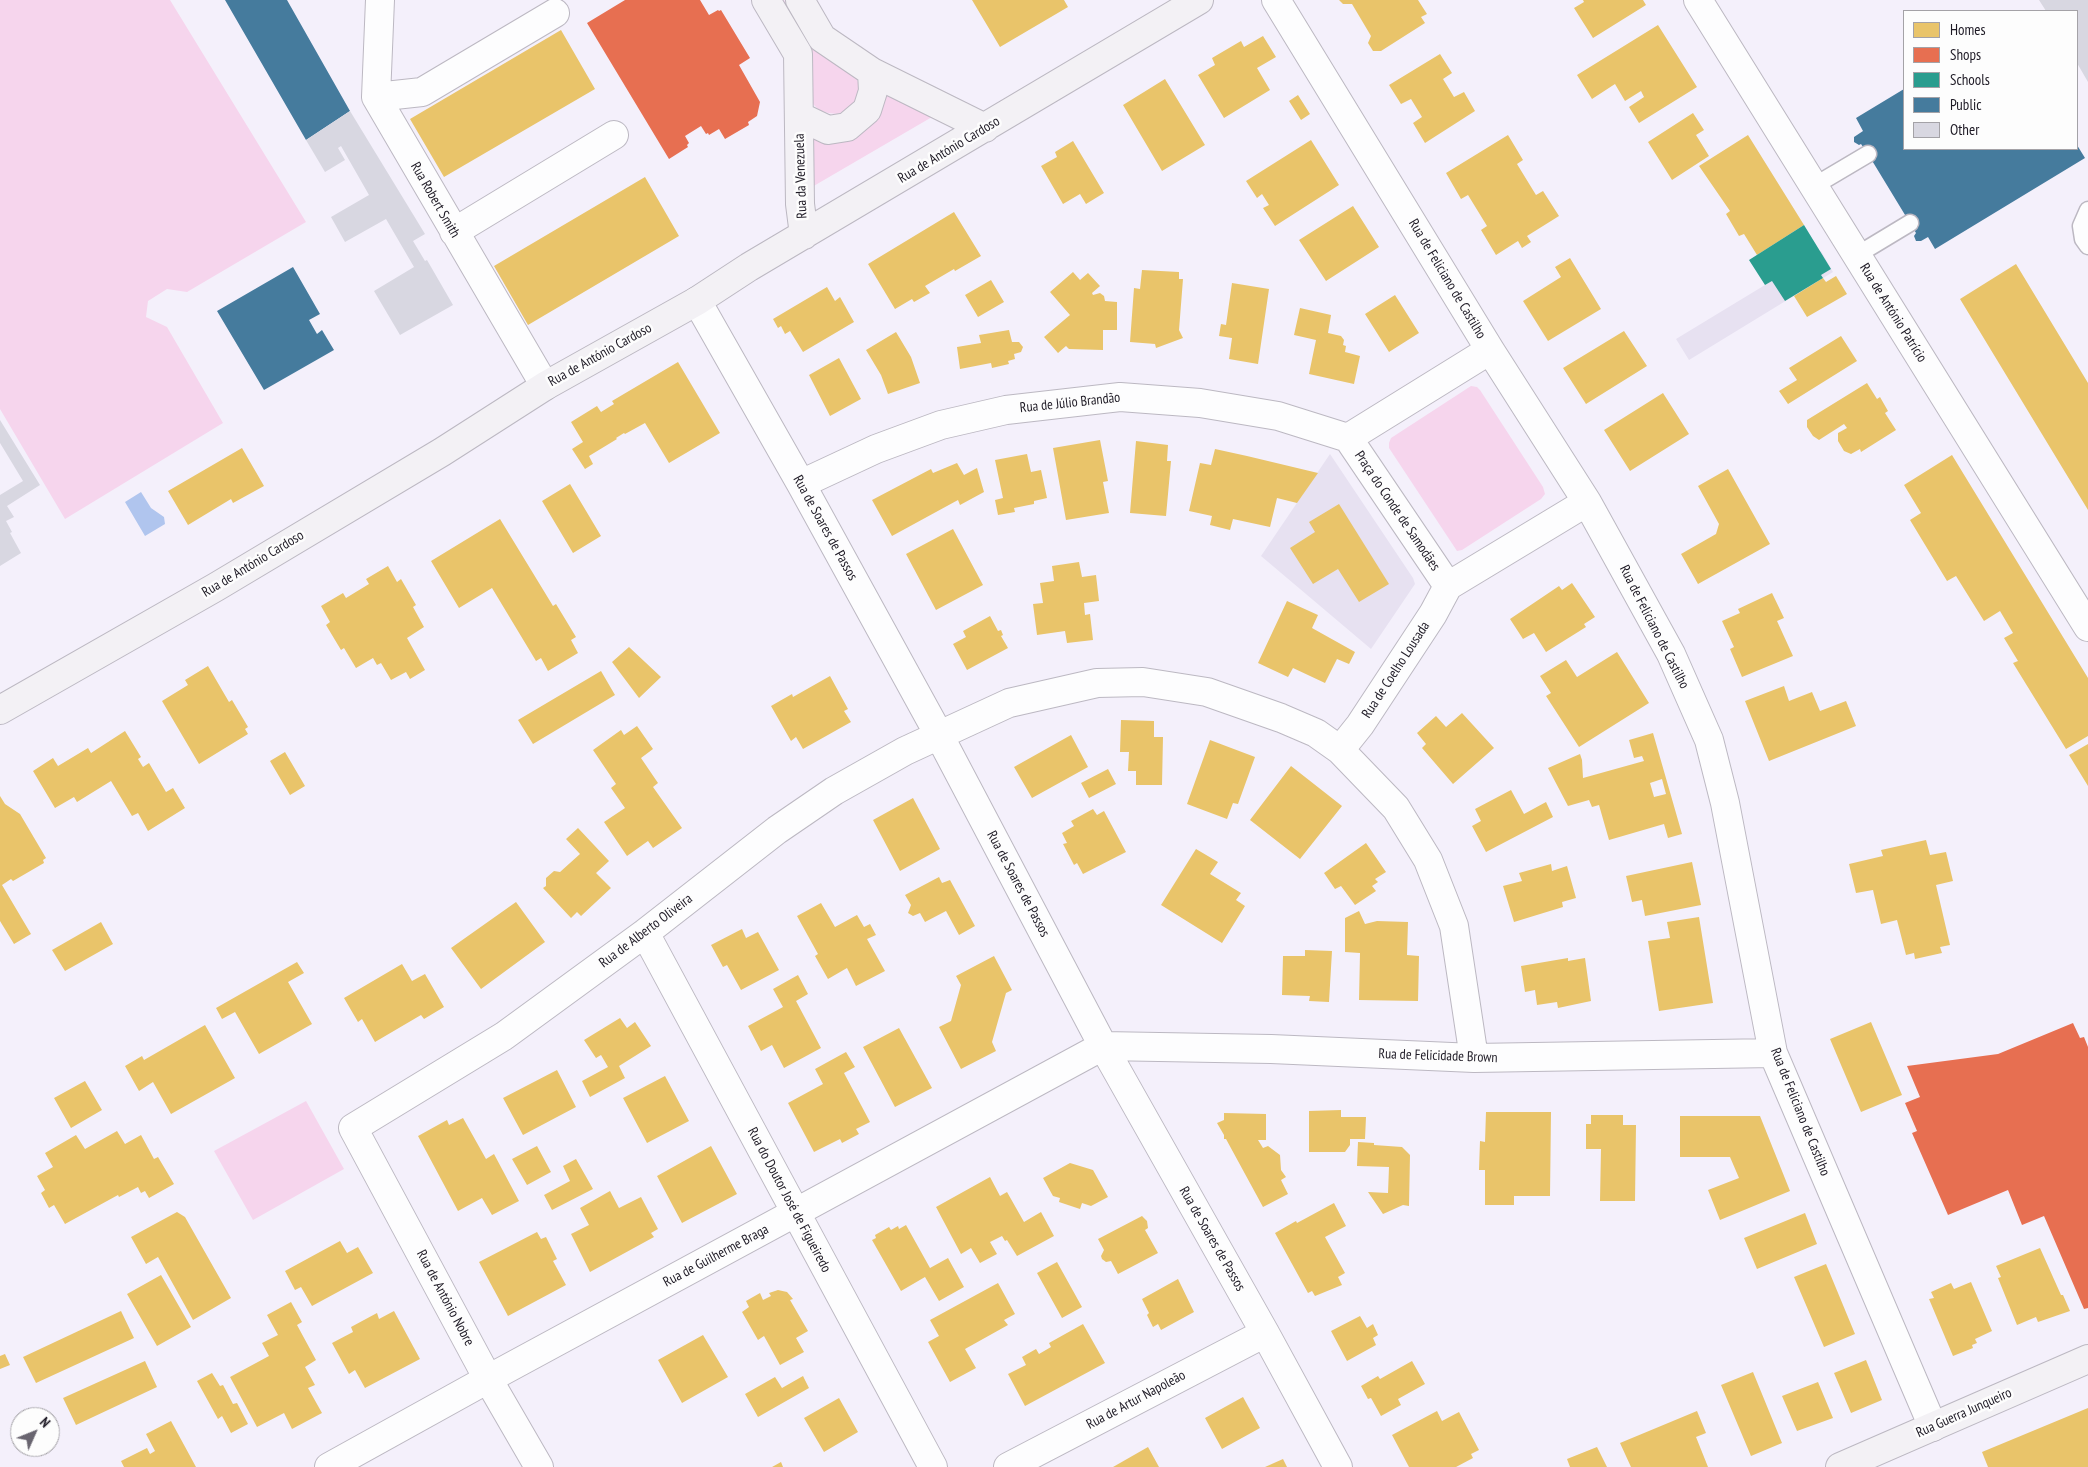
<!DOCTYPE html>
<meta charset="utf-8">
<style>
body{margin:0}
#map{position:relative;width:2088px;height:1467px;overflow:hidden;background:#f4f0fb;font-family:"PT Sans Narrow",sans-serif}
canvas{display:block}
.legend{position:absolute;left:1903px;top:10px;width:175px;height:140px;box-sizing:border-box;background:#fdfdfd;border:1px solid #a4a2a7;margin:0;padding:6px 9px;list-style:none;font-size:15px;color:#1e1a25}
.legend li{display:flex;align-items:center;gap:10px;height:25px}
.legend b{width:25px;border:1px solid #a4a2a7}
.north{position:absolute;left:10px;top:1407px;width:50px;height:50px;box-sizing:border-box;background:#fdfdfd;border:1px solid #a4a2a7;border-radius:50%;rotate:46deg;font-size:14px;font-weight:700;line-height:20px;text-align:center;color:#1e1a25}
.north::after{content:'';display:block;margin:auto;width:18px;height:22px;background:#696570;clip-path:polygon(50% 0,100% 100%,50% 72%,0 100%)}
</style>
<div id="map">
<canvas width="2088" height="1467"></canvas>
<ul class="legend">
<li><b style="height:14px;background:#e9c46a"></b>Homes</li>
<li><b style="height:14px;background:#e76f51"></b>Shops</li>
<li><b style="height:14px;background:#2a9d8f"></b>Schools</li>
<li><b style="height:14px;background:#457b9d"></b>Public</li>
<li><b style="height:14px;background:#d8d7e1"></b>Other</li>
</ul>
<div class="north">N</div>
</div>
<script>
const g = document.querySelector('canvas').getContext('2d');
g.lineJoin = 'round';
function fill(path, color) {
  g.fillStyle = color;
  g.fill(path, 'evenodd');
}
function poly(rows) {
  const path = new Path2D();
  for (const r of rows) {
    path.moveTo(r[0], r[1]);
    for (let i = 2; i < r.length; i += 2) path.lineTo(r[i], r[i + 1]);
  }
  return path;
}
function trace(path, color, width, dash) {
  g.strokeStyle = color;
  g.lineWidth = width;
  g.lineCap = dash ? 'butt' : 'round';
  g.setLineDash(dash || []);
  g.stroke(path);
}
function write(font, color, halo, rows, align = 'center') {
  g.font = font + ' "PT Sans Narrow",sans-serif';
  g.lineWidth = 5;
  g.setLineDash([]);
  g.textBaseline = 'middle';
  g.strokeStyle = halo;
  g.fillStyle = color;
  for (const [text, x, y, turn = 0] of rows) {
    g.save();
    g.translate(x, y);
    g.rotate((+turn || 0) * Math.PI / 180);
    g.textAlign = isNaN(turn) ? turn : align;
    if (halo) g.strokeText(text, 0, 0);
    g.fillText(text, 0, 0);
    g.restore();
  }
}
fill(poly([
 [1821,251,1833,272,1689,360,1676,339],
 [1330,454,1413,578,1415,584,1371,649,1261,556]
]), '#e7e1f1');
fill(poly([
 [0,0,170,0,306,222,187,292,167,289,148,301,146,317,167,327,223,423,65,519,0,409],
 [776,0,784,0,802,29,857,78,859,87,858,96,853,105,846,111,837,114,828,113,819,110,812,103],
 [887,93,932,117,812,187,811,138,847,140,860,134,870,127,877,117],
 [1471,386,1477,387,1480,390,1543,487,1545,494,1541,499,1462,550,1457,551,1389,448,1389,443,1391,438],
 [306,1101,344,1169,253,1220,214,1151]
]), '#f6d5ed');
fill(poly([
 [141,492,151,508,164,517,165,524,145,536,125,502]
]), '#b0c5ee');
fill(poly([
 [972,0,1064,0,1068,7,1000,47],
 [1339,0,1418,0,1427,14,1421,17,1425,23,1381,51,1373,51,1368,43,1371,36,1352,4,1343,4],
 [1583,0,1643,0,1646,5,1593,38,1574,8,1584,2],
 [1658,25,1697,87,1639,123,1629,107,1644,97,1641,91,1625,101,1615,84,1592,99,1577,75],
 [561,30,595,89,444,177,410,119],
 [1263,36,1276,57,1257,68,1270,90,1224,118,1198,75,1215,65,1212,58,1241,41,1244,47],
 [1440,54,1452,73,1443,79,1454,97,1464,92,1475,111,1425,143,1413,123,1422,117,1411,99,1401,104,1389,85],
 [1165,79,1205,145,1162,171,1123,105],
 [1298,95,1310,114,1301,120,1289,101],
 [1693,113,1704,130,1696,135,1709,156,1672,180,1648,142],
 [1508,135,1523,160,1517,164,1536,195,1543,191,1559,216,1527,236,1531,242,1522,248,1518,241,1496,255,1481,230,1487,226,1468,195,1461,199,1446,173],
 [1748,135,1804,225,1757,255,1744,234,1739,236,1726,214,1730,211,1699,166],
 [1311,140,1339,185,1275,226,1263,208,1269,205,1262,194,1257,198,1246,181],
 [1073,141,1104,193,1086,204,1080,194,1063,204,1041,166,1057,157,1055,152],
 [645,177,679,236,528,325,494,266],
 [1353,206,1379,247,1326,281,1299,240],
 [954,212,981,256,955,271,954,269,925,286,930,293,914,302,912,299,895,309,868,264],
 [1570,258,1601,309,1548,341,1523,301,1561,277,1555,267],
 [2016,264,2088,383,2088,510,1960,299],
 [1142,270,1179,272,1179,279,1183,279,1179,330,1183,338,1156,348,1155,344,1130,342,1134,288,1140,289],
 [1073,272,1080,280,1088,273,1100,286,1092,293,1093,295,1100,293,1104,296,1105,301,1117,302,1117,330,1103,330,1103,350,1069,349,1066,346,1058,353,1044,337,1070,315,1050,292],
 [1836,276,1847,294,1807,317,1794,296,1823,278,1826,282],
 [991,280,1004,302,978,317,965,295],
 [1232,283,1269,289,1258,364,1229,359,1232,338,1219,336,1221,324,1226,325],
 [827,287,835,301,840,297,854,322,803,352,790,331,785,334,781,326,778,328,773,319],
 [1395,295,1419,333,1389,352,1365,314],
 [1300,308,1331,315,1328,333,1341,336,1344,340,1343,345,1346,346,1345,352,1360,356,1354,384,1309,374,1316,340,1294,335],
 [1009,330,1012,342,1019,342,1023,347,1021,352,1014,354,1015,359,1008,361,1009,364,992,368,991,363,960,369,957,347,981,343,979,335],
 [1624,331,1647,366,1586,404,1563,368],
 [896,332,911,357,920,383,888,394,881,375,866,350],
 [1841,336,1857,361,1788,404,1779,391,1797,380,1789,368],
 [839,358,861,399,830,416,809,375],
 [678,362,720,433,669,463,645,423,625,434,624,433,616,438,617,439,589,456,593,464,585,469,572,449,583,442,571,422,597,406,601,412,614,404,612,401],
 [1867,383,1877,399,1880,397,1888,411,1885,413,1896,430,1861,452,1860,449,1851,454,1844,451,1838,441,1838,433,1847,428,1844,424,1819,440,1813,436,1807,427,1807,420],
 [1663,393,1689,434,1630,471,1604,430],
 [1100,440,1108,481,1103,482,1109,513,1066,520,1053,448],
 [1136,441,1168,445,1167,461,1171,461,1166,516,1130,513],
 [242,448,264,486,233,503,231,499,188,525,168,491],
 [1215,449,1247,456,1318,473,1297,503,1277,498,1270,527,1233,519,1230,530,1210,525,1212,516,1189,511,1200,463,1211,465],
 [1027,454,1031,472,1041,470,1047,498,1034,501,1034,504,1014,508,1015,512,998,515,995,500,1003,498,995,460],
 [1952,455,2088,678,2088,736,2066,749,2013,663,2018,661,2004,638,2013,633,2000,611,1984,621,1956,576,1947,581,1910,520,1921,513,1904,485],
 [957,463,964,475,977,468,984,492,960,505,958,500,892,536,872,500,931,469,933,473],
 [1728,469,1770,544,1698,584,1681,554,1716,534,1719,524,1698,486],
 [570,484,601,536,573,553,542,501],
 [1339,504,1389,584,1359,602,1338,569,1313,584,1290,548,1315,532,1309,522],
 [500,519,553,606,556,604,576,637,571,640,578,653,548,671,541,658,536,661,492,588,459,608,431,561],
 [953,529,983,585,936,610,906,554],
 [1079,562,1082,577,1096,575,1099,601,1084,603,1085,615,1090,614,1093,640,1067,643,1065,631,1037,635,1033,604,1043,603,1040,583,1054,581,1052,566],
 [388,566,397,582,401,579,416,605,413,607,424,627,407,638,425,670,410,679,406,672,391,680,381,663,377,665,373,658,356,668,344,648,341,650,326,625,330,622,321,606,343,593,346,598,369,584,366,579],
 [1572,583,1595,617,1584,624,1586,627,1546,652,1534,633,1523,639,1510,619,1559,586,1562,590],
 [1772,593,1784,618,1777,621,1793,656,1742,677,1730,649,1734,647,1722,621,1740,613,1738,609],
 [1287,601,1318,615,1312,628,1355,652,1349,664,1337,659,1325,683,1293,668,1288,677,1258,663],
 [990,616,998,631,1001,630,1003,635,1001,636,1008,648,967,670,953,644,966,637,963,631],
 [629,647,661,677,639,698,612,662],
 [1617,652,1649,703,1579,747,1546,696,1551,693,1540,676,1566,660,1577,677],
 [208,666,229,702,232,700,248,727,245,729,248,734,199,764,162,701,188,685,185,680],
 [601,671,615,695,533,744,518,720],
 [830,676,848,709,844,711,851,722,803,749,796,737,791,741,771,706,792,694,793,697],
 [1784,686,1789,701,1812,692,1820,711,1846,701,1856,726,1769,761,1745,701],
 [1462,713,1494,748,1453,784,1422,748,1426,744,1417,733,1436,716,1446,727],
 [1121,720,1154,721,1154,737,1163,737,1162,785,1136,785,1136,771,1128,771,1129,752,1120,752],
 [637,726,653,749,641,758,658,783,653,787,682,828,653,848,648,841,627,856,604,822,625,808,611,788,616,784,593,750,621,730,624,735],
 [125,731,141,757,138,759,143,767,149,763,166,792,173,788,185,808,148,831,138,813,132,816,111,781,77,802,74,797,55,808,33,771,53,758,58,766,88,748,91,753],
 [1653,733,1682,834,1668,838,1664,824,1609,840,1599,805,1592,807,1589,800,1568,806,1548,768,1580,754,1582,760,1583,778,1644,761,1642,756,1634,758,1629,740],
 [1662,779,1666,794,1654,797,1650,783],
 [1071,735,1088,767,1032,798,1014,767],
 [1210,740,1255,757,1238,804,1233,803,1227,819,1187,804],
 [2088,744,2088,786,2069,755],
 [285,752,305,786,290,795,270,761],
 [1291,766,1342,806,1300,859,1250,820],
 [1108,769,1116,784,1089,798,1081,783],
 [1511,790,1524,814,1546,802,1553,817,1486,852,1472,826,1481,821,1475,809],
 [0,796,5,804,20,814,46,858,43,860,44,863,13,881,11,879,2,885,31,934,14,944,0,921],
 [913,798,940,849,900,871,873,820],
 [1093,809,1097,815,1104,811,1126,852,1083,874,1077,863,1074,865,1063,844,1067,843,1062,833,1074,826,1071,821],
 [578,828,609,861,596,873,611,888,581,916,577,912,571,918,543,888,546,886,546,878,554,871,560,872,580,854,566,839],
 [1926,840,1930,855,1946,852,1953,881,1936,885,1950,945,1940,947,1942,953,1915,959,1914,953,1906,955,1897,920,1881,924,1873,890,1856,893,1849,864,1883,856,1881,850],
 [1366,843,1386,872,1375,879,1378,882,1372,886,1376,891,1355,905,1341,886,1335,889,1324,873],
 [1196,849,1218,862,1210,874,1241,893,1236,900,1245,906,1222,943,1161,905],
 [1692,862,1701,905,1645,916,1642,900,1632,902,1626,876],
 [1551,864,1552,871,1567,866,1576,898,1562,902,1563,907,1514,922,1503,886,1522,881,1519,873],
 [939,877,942,883,950,880,975,926,959,935,946,911,925,922,920,913,913,916,908,913,911,905,905,895],
 [516,902,545,942,481,989,451,948],
 [821,903,835,927,857,915,864,927,870,924,876,935,867,939,885,971,856,986,847,968,828,979,815,956,818,954,797,916],
 [1359,911,1365,924,1377,921,1408,922,1407,955,1419,956,1418,1001,1359,1000,1360,953,1345,952,1345,918],
 [1699,917,1713,1003,1659,1011,1648,941,1670,938,1667,922],
 [101,922,113,944,65,971,52,950],
 [742,929,746,938,758,932,779,970,741,990,727,965,723,967,711,945],
 [1305,950,1332,951,1329,1002,1309,1001,1310,996,1282,995,1283,956,1305,956],
 [994,956,1012,990,1006,993,992,1042,996,1051,961,1069,939,1027,951,1021,961,985,956,976],
 [1568,958,1568,961,1585,958,1591,1001,1558,1008,1557,1002,1537,1005,1535,990,1525,992,1521,966],
 [297,962,304,973,288,982,312,1024,259,1054,235,1012,222,1019,216,1008],
 [402,964,412,981,425,974,444,1007,424,1019,421,1015,375,1042,362,1019,358,1022,344,998],
 [798,975,808,994,796,1001,821,1048,784,1068,772,1045,761,1051,748,1026,783,1007,773,989],
 [620,1018,627,1028,635,1022,651,1046,619,1066,625,1078,590,1097,582,1081,608,1067,601,1055,596,1058,584,1040],
 [1871,1022,1902,1095,1861,1112,1830,1039],
 [205,1025,235,1078,171,1114,153,1082,139,1091,125,1066,142,1056,144,1060],
 [899,1028,932,1088,895,1107,863,1047],
 [846,1052,855,1067,844,1073,870,1122,856,1129,859,1134,842,1143,840,1139,814,1152,788,1103,823,1084,815,1069],
 [557,1070,576,1107,523,1135,503,1098],
 [665,1076,689,1121,647,1143,623,1098],
 [85,1081,102,1110,71,1128,54,1098],
 [1341,1110,1341,1117,1366,1117,1365,1139,1350,1139,1350,1145,1345,1152,1309,1152,1309,1111],
 [1486,1112,1551,1112,1550,1196,1514,1196,1514,1205,1485,1205,1485,1170,1479,1170,1480,1141,1485,1142],
 [1224,1113,1266,1114,1266,1140,1258,1140,1263,1148,1268,1146,1280,1155,1281,1170,1286,1177,1281,1180,1288,1194,1263,1207,1226,1139,1224,1139,1224,1135,1217,1123,1224,1120],
 [1591,1115,1623,1115,1623,1125,1636,1125,1635,1201,1600,1201,1601,1149,1586,1149,1586,1124,1591,1124],
 [1680,1116,1760,1116,1790,1191,1720,1220,1708,1190,1739,1178,1730,1157,1680,1157],
 [463,1118,486,1159,494,1154,519,1201,492,1215,482,1198,458,1211,418,1136,447,1120,449,1125],
 [117,1131,125,1144,141,1135,154,1159,158,1157,174,1184,149,1198,145,1191,141,1193,138,1187,119,1197,118,1195,65,1224,54,1205,49,1208,41,1193,45,1190,37,1176,53,1167,45,1153,76,1135,85,1149],
 [1358,1142,1374,1143,1374,1145,1402,1147,1410,1155,1409,1206,1403,1205,1383,1214,1368,1192,1388,1193,1389,1167,1357,1166],
 [537,1146,551,1172,527,1185,512,1159],
 [711,1146,737,1194,682,1223,657,1176],
 [576,1159,593,1189,552,1210,544,1195,570,1181,563,1166],
 [1070,1163,1093,1170,1108,1197,1091,1206,1082,1203,1080,1209,1059,1202,1060,1198,1053,1196,1043,1178],
 [990,1177,1000,1196,1007,1192,1024,1222,1041,1212,1054,1236,1017,1256,1007,1240,1005,1241,1002,1236,990,1242,997,1254,980,1263,971,1248,961,1254,936,1207],
 [610,1191,619,1208,641,1197,658,1229,651,1233,654,1237,590,1272,571,1234,589,1225,580,1208],
 [1334,1203,1346,1226,1325,1237,1345,1273,1338,1277,1342,1285,1315,1296,1312,1291,1308,1293,1275,1233,1296,1221,1297,1223],
 [177,1212,185,1217,231,1298,193,1320,158,1257,146,1264,131,1237],
 [1805,1213,1817,1244,1757,1269,1744,1238],
 [1142,1216,1147,1221,1148,1228,1145,1230,1158,1253,1118,1274,1111,1261,1106,1262,1102,1259,1101,1256,1104,1250,1098,1239],
 [906,1225,930,1268,948,1258,964,1287,939,1301,925,1277,901,1291,872,1240,876,1238,875,1235,889,1227,891,1230,898,1226,899,1229],
 [537,1232,541,1239,546,1237,557,1259,553,1261,566,1285,508,1316,479,1262],
 [340,1241,347,1253,358,1247,373,1273,312,1306,301,1287,295,1290,285,1271],
 [2040,1248,2061,1295,2063,1295,2070,1311,2038,1322,2036,1317,2017,1325,1998,1278,2001,1277,1996,1266],
 [1057,1262,1082,1307,1062,1318,1037,1273],
 [1826,1264,1855,1334,1824,1347,1794,1277],
 [161,1275,191,1327,157,1346,127,1294],
 [1178,1279,1194,1312,1161,1330,1158,1324,1153,1327,1147,1315,1149,1313,1142,1299],
 [1971,1282,1992,1331,1975,1339,1977,1343,1972,1345,1973,1348,1953,1356,1929,1299,1934,1298,1931,1292,1951,1283,1954,1289],
 [998,1283,1015,1314,1004,1320,1008,1325,965,1349,976,1368,950,1382,928,1342,939,1336,930,1320],
 [778,1290,787,1292,793,1299,790,1300,808,1331,796,1338,804,1352,780,1365,764,1336,758,1340,742,1312,749,1307,746,1301,760,1293,763,1300,771,1296,769,1293],
 [291,1302,302,1322,297,1325,316,1360,305,1367,315,1385,308,1388,322,1413,292,1429,284,1413,257,1427,230,1377,269,1356,262,1343,278,1335,267,1315],
 [121,1311,134,1338,36,1383,23,1357],
 [394,1311,420,1359,365,1388,355,1370,349,1374,332,1343,353,1332,351,1327,377,1313,379,1319],
 [1360,1316,1367,1328,1373,1324,1378,1335,1373,1338,1376,1345,1347,1361,1331,1331],
 [1083,1324,1105,1363,1025,1406,1008,1374,1026,1365,1022,1357,1036,1349,1039,1354,1051,1347,1049,1343],
 [703,1335,728,1377,682,1403,658,1360],
 [5,1354,10,1365,0,1369,0,1356],
 [1866,1360,1882,1400,1851,1413,1834,1373],
 [145,1361,157,1387,76,1425,63,1398],
 [1412,1361,1425,1384,1398,1399,1401,1405,1381,1416,1371,1398,1368,1399,1361,1386,1378,1376,1380,1379],
 [1753,1372,1782,1443,1751,1456,1721,1385],
 [212,1373,220,1386,223,1385,233,1404,237,1403,248,1424,231,1433,222,1416,218,1419,197,1381],
 [803,1376,809,1388,758,1417,745,1394,775,1377,782,1388],
 [1818,1382,1833,1418,1797,1431,1782,1396],
 [1243,1397,1260,1428,1222,1449,1205,1418],
 [839,1398,858,1432,824,1452,804,1418],
 [2088,1408,2088,1467,1988,1467,1982,1452],
 [1437,1411,1442,1421,1459,1412,1479,1450,1471,1454,1473,1458,1456,1467,1409,1467,1392,1435],
 [1697,1411,1706,1433,1696,1437,1708,1467,1631,1467,1620,1443],
 [171,1421,196,1467,124,1467,121,1461,147,1448,150,1454,155,1451,146,1434],
 [1148,1447,1159,1467,1113,1467],
 [1597,1447,1607,1467,1570,1467,1567,1459],
 [1283,1459,1287,1467,1265,1467],
 [781,1462,783,1467,772,1467]
]), '#e9c46a');
fill(poly([
 [625,0,700,0,709,15,718,10,719,11,721,10,750,58,739,65,760,102,757,116,748,122,749,125,725,139,719,129,709,135,708,133,706,134,701,126,685,136,689,143,687,145,688,147,669,159,587,23],
 [2073,1023,2080,1038,2084,1037,2088,1047,2088,1308,2084,1309,2044,1216,2022,1225,2008,1190,1948,1215,1912,1133,1917,1131,1905,1103,1920,1097,1907,1066,1998,1054]
]), '#e76f51');
fill(poly([
 [1804,225,1831,269,1821,275,1823,278,1785,301,1772,281,1765,285,1749,260]
]), '#2a9d8f');
fill(poly([
 [225,0,287,0,350,111,306,140],
 [1904,89,1904,149,2077,149,2077,145,2085,158,1935,249,1928,237,1921,241,1916,241,1914,236,1916,233,1868,154,1861,144,1859,145,1854,142,1854,137,1863,131,1856,118],
 [293,267,320,314,309,320,317,334,322,330,334,350,264,390,217,311]
]), '#457b9d');
fill(poly([
 [2039,0,2088,0,2088,82,2077,63,2077,11,2046,11],
 [350,111,425,234,413,241,425,261,427,260,453,305,400,335,374,291,414,267,386,219,345,242,331,217,369,195,341,146,338,148,345,160,325,172,306,140],
 [0,420,40,485,7,506,14,517,6,521,12,532,10,533,21,553,0,566,0,495,23,481,0,443]
]), '#d8d7e1');
const lane = poly([
 [1814,186,1868,154],
 [2088,210,2081,226,2083,239,2088,246],
 [1857,255,1910,223]
]);
const street = poly([
 [380,0,376,97,545,386],
 [1276,0,1490,350,1587,502,1671,654,1709,740,1725,803,1773,1053,1933,1427],
 [1698,0,2088,627],
 [376,97,422,92,555,13],
 [454,232,614,135],
 [697,301,801,484,939,735,1103,1046,1265,1333,1338,1467],
 [1348,438,1448,586,1587,502],
 [1348,438,1490,350],
 [801,484,876,449,941,425,1006,410,1120,397,1200,403,1278,416,1348,438],
 [1340,750,1360,725,1433,614,1448,586],
 [645,933,933,1467],
 [329,1467,488,1379,1103,1046,1271,1049,1474,1058,1773,1053],
 [539,1467,488,1379,353,1128,504,1036,645,933,777,830,834,791,905,751,1009,703,1097,683,1143,682,1207,692,1281,718,1316,733,1340,750,1396,808,1428,860,1454,926,1474,1058],
 [1008,1467,1265,1333]
]);
const secondary = poly([
 [766,0,798,54,800,204,804,235],
 [800,0,822,38,872,72,985,128],
 [799,116,828,130,847,127,867,110,873,91,872,72],
 [0,710,216,587,442,452,545,386,697,301,749,267,1199,0],
 [1840,1467,2088,1359]
]);
trace(lane, '#bcb8c2', 19);
trace(street, '#bcb8c2', 30);
trace(secondary, '#bcb8c2', 30);
trace(lane, '#fdfdfe', 16);
trace(street, '#fdfdfe', 28);
trace(secondary, '#f3f1f5', 28);
write('14px', '#1e1a25', '#fdfdfd', [
 ["Rua de António Cardoso",949,150,-31],
 ["Rua da Venezuela",801,176,-92],
 ["Rua Robert Smith",435,200,60],
 ["Rua de Feliciano de Castilho",1447,279,59],
 ["Rua de António Patrício",1893,313,58],
 ["Rua de António Cardoso",600,355,-29],
 ["Rua de Júlio Brandão",1070,403,-6],
 ["Praça do Conde de Samodães",1397,511,56],
 ["Rua de Soares de Passos",825,528,61],
 ["Rua de António Cardoso",253,564,-31],
 ["Rua de Feliciano de Castilho",1654,627,63],
 ["Rua de Coelho Lousada",1396,670,-57],
 ["Rua de Soares de Passos",1018,884,62],
 ["Rua de Alberto Oliveira",646,931,-37],
 ["Rua de Felicidade Brown",1438,1056,2],
 ["Rua de Feliciano de Castilho",1800,1112,68],
 ["Rua do Doutor José de Figueiredo",789,1200,62],
 ["Rua de Soares de Passos",1212,1239,60],
 ["Rua de Guilherme Braga",716,1256,-28],
 ["Rua de António Nobre",445,1298,62],
 ["Rua de Artur Napoleão",1136,1400,-28],
 ["Rua Guerra Junqueiro",1964,1413,-24]
]);
</script>
